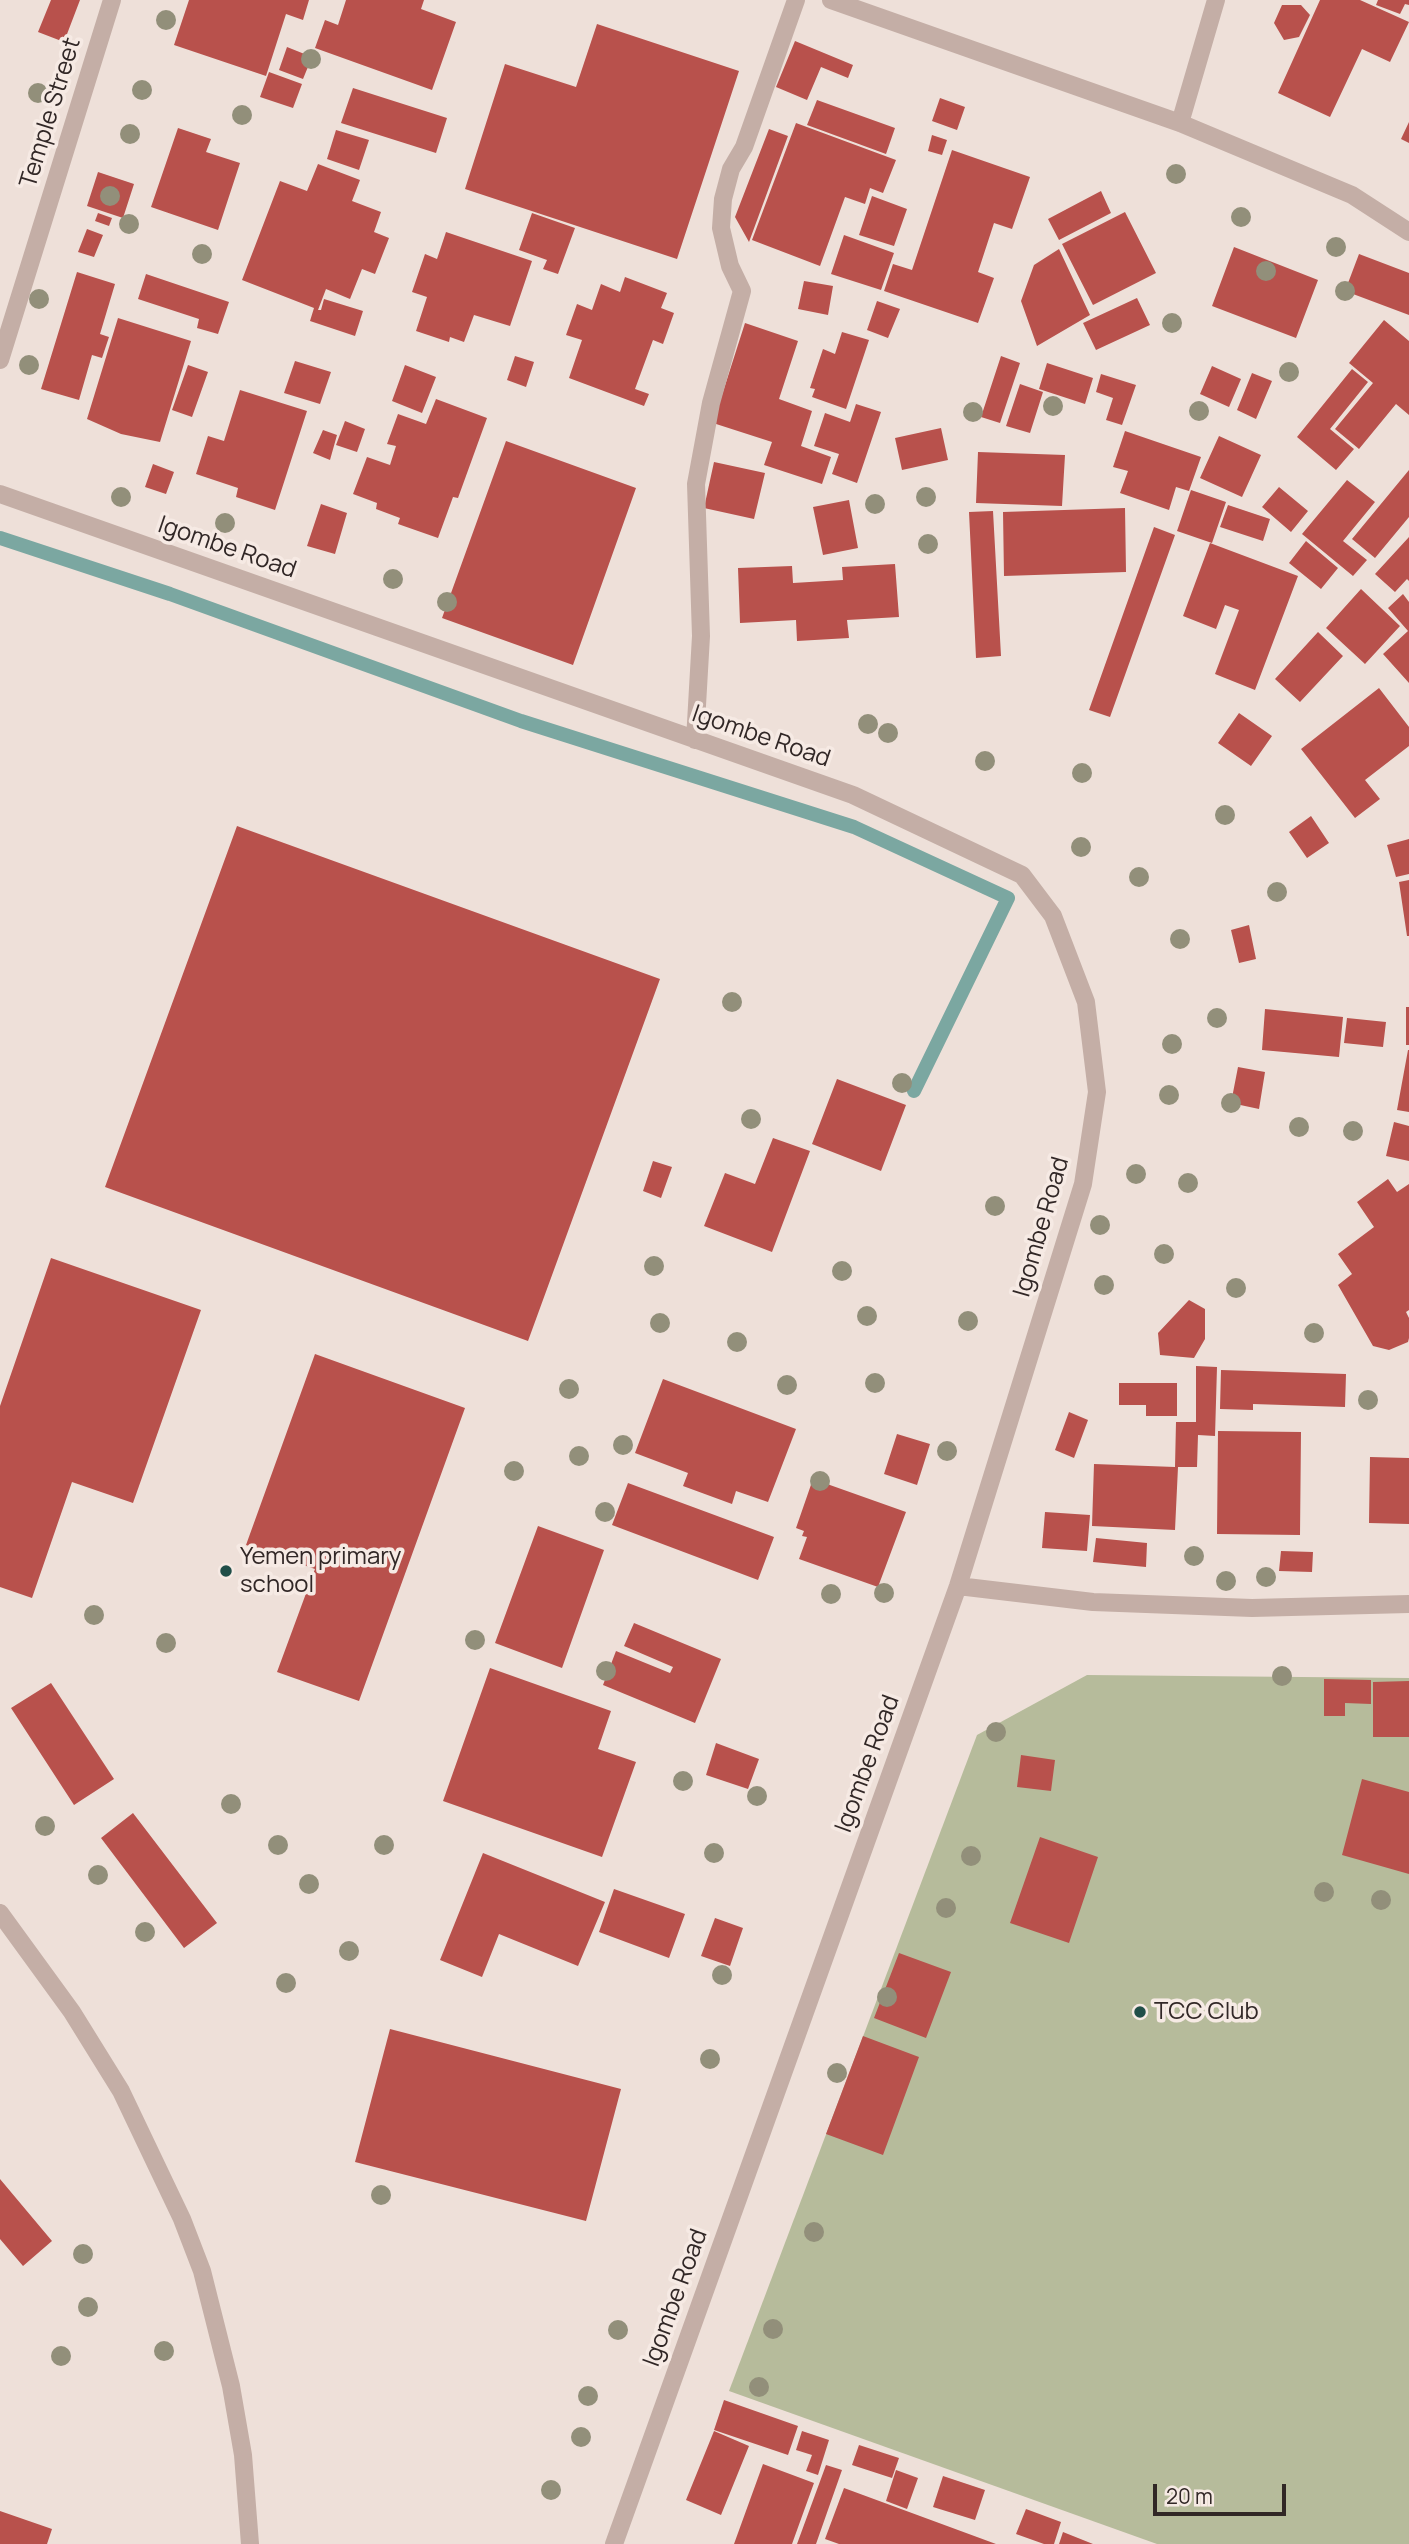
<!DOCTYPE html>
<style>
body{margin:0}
#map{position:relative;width:1409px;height:2544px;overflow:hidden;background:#eee0d9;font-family:Manrope,sans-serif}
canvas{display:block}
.scale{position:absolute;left:1153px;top:2484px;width:133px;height:32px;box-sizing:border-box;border:4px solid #312726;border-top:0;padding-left:9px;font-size:21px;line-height:24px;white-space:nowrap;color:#312726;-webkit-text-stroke:5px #f6eae4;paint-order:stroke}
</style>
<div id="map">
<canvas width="1409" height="2544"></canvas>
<div class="scale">20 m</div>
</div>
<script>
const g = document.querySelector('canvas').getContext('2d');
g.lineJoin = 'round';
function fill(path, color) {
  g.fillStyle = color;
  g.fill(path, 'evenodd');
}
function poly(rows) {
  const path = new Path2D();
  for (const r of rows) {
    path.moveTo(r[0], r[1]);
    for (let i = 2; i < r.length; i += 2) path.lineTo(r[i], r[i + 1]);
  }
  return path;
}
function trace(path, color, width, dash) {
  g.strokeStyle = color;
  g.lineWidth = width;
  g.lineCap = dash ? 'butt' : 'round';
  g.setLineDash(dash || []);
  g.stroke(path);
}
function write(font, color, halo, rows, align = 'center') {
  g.font = font + ' Manrope,sans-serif';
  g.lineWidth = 7;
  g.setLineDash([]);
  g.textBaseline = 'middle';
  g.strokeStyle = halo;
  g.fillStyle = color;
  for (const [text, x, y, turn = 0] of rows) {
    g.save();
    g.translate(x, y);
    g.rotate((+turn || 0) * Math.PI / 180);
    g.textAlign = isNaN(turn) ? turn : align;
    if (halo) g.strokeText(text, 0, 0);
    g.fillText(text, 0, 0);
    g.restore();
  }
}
fill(poly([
 [1087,1675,1409,1678,1409,2544,1157,2544,729,2391,977,1735]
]), '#b6bb9b');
trace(poly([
 [0,538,170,594,521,721,854,827,1008,898,914,1091]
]), '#7ba7a1', 14);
fill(poly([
 [51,0,80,0,64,42,38,32],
 [189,0,309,0,303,20,286,14,266,76,174,45],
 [346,0,424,0,421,9,456,22,432,90,315,48,325,20,338,25],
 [1320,0,1360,0,1409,22,1390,62,1362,49,1330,117,1278,93],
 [1378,0,1409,0,1409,5,1405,4,1400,14,1376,5],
 [1282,5,1301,5,1310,15,1299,37,1284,40,1274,23],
 [597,24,739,71,677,259,465,189,505,64,576,87],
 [795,41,853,65,848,78,821,67,807,100,776,87],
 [287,47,312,57,303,79,279,70],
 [269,72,302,84,293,108,260,97],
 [353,88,447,118,436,153,341,123],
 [940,98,965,107,957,130,932,121],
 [817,100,895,128,886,154,807,125],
 [1409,122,1409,143,1401,139],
 [796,123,896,160,883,193,870,188,865,204,845,197,820,266,752,240],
 [178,128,211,139,206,152,240,163,218,230,151,207],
 [769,129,788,136,749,242,735,217],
 [336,130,369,140,359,170,327,159],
 [932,135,947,140,942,155,928,151],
 [952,150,1030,177,1012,229,994,223,978,272,994,278,978,323,884,291,893,264,912,270],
 [318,164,360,180,352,201,381,212,374,232,389,238,375,274,362,269,350,299,326,289,318,310,321,310,324,299,363,311,355,336,310,321,314,308,242,280,280,181,307,191],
 [98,172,134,184,123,218,87,206],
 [1101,191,1111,213,1059,240,1048,219],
 [872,196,907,209,894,246,859,235],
 [1125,212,1156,273,1093,305,1062,244],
 [98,213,112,218,109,226,95,221],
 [532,213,575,228,558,274,543,269,547,260,519,250],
 [87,229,103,235,94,257,78,252],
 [446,232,532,261,510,326,474,315,464,342,450,337,449,342,416,331,427,297,412,292,425,254,437,259],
 [844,235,894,253,881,290,831,274],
 [1234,247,1318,280,1296,338,1212,306],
 [1059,249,1090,315,1037,346,1021,301,1034,265],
 [1359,254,1409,273,1409,315,1345,291],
 [77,272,115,284,100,334,109,337,102,358,92,355,79,400,41,389],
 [146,274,229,302,218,334,197,328,199,319,138,299],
 [625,277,667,293,661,308,674,313,663,344,653,340,635,389,649,394,644,406,569,378,582,340,566,335,577,304,592,310,601,284,620,292],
 [804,281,833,286,828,315,798,309],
 [1137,298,1150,325,1096,350,1083,323],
 [877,301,900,309,888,338,867,330],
 [118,318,191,341,160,442,121,434,87,419],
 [1384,320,1409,341,1409,415,1396,404,1359,449,1335,429,1373,383,1349,363],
 [745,323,798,341,779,399,812,411,801,446,831,457,822,484,764,465,772,442,713,423],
 [842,332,869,340,846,409,812,397,815,389,810,388,823,349,835,354],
 [515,356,534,362,526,387,507,380],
 [1001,356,1020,363,1000,423,981,417],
 [295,361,331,372,320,404,284,393],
 [1047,363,1093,378,1085,404,1039,389],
 [188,365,208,372,192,417,172,410],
 [405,365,436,377,422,413,392,401],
 [1212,366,1241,379,1229,407,1200,394],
 [1352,369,1368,382,1330,429,1354,449,1336,470,1297,437],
 [1252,373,1272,381,1256,419,1237,410],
 [1101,374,1136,385,1122,425,1106,420,1113,398,1096,392],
 [1020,384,1043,392,1030,433,1006,426],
 [240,390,307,411,275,510,236,497,238,488,196,474,208,436,224,441],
 [436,399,487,418,458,498,453,497,438,538,398,524,400,518,376,509,377,503,353,494,367,457,390,465,396,446,387,444,398,414,426,424],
 [856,404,881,412,857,483,832,474,839,454,814,446,825,413,850,422],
 [345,421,365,429,357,452,336,445],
 [941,428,948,460,902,470,895,438],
 [323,430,337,435,330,460,313,453],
 [1125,431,1201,457,1189,491,1176,487,1169,510,1120,493,1128,471,1113,467],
 [1219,436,1261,455,1242,497,1200,478],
 [506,441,636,488,573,665,442,618],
 [978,452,1065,455,1062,506,976,503],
 [714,462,765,473,754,519,704,508],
 [153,464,174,472,166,494,145,487],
 [1409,470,1409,517,1375,558,1352,539],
 [1347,480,1375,502,1343,541,1367,560,1353,576,1302,534],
 [1279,487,1308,511,1291,532,1262,507],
 [1191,490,1226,502,1212,543,1177,531],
 [849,500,858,548,823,555,813,507],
 [321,504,347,513,335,554,307,546],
 [1228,505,1270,519,1263,541,1220,527],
 [1125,508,1126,572,1004,576,1003,512],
 [993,511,1001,656,976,658,969,512],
 [1154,527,1175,535,1110,717,1089,710],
 [1409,537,1409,581,1407,579,1395,592,1375,574],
 [1306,541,1338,568,1321,589,1289,563],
 [1210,543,1298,576,1255,690,1215,674,1239,610,1225,605,1216,629,1183,616],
 [895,564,899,617,847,620,849,638,797,641,796,620,740,623,738,568,792,566,793,583,843,580,842,567],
 [1361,589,1400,626,1365,664,1326,628],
 [1403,594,1409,602,1409,683,1383,654,1408,631,1388,608],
 [1318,632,1343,656,1300,702,1275,679],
 [1379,688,1409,727,1409,746,1365,780,1380,799,1355,818,1301,749],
 [1239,713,1272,736,1251,766,1218,743],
 [1311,816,1329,843,1307,858,1289,832],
 [237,826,660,979,528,1341,105,1187],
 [1409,839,1409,874,1396,877,1387,845],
 [1409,880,1409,936,1407,936,1399,882],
 [1249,925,1256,959,1239,963,1231,930],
 [1406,1007,1409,1007,1409,1045,1406,1045],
 [1265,1009,1343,1017,1339,1057,1262,1050],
 [1347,1018,1386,1022,1383,1047,1344,1043],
 [1408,1050,1409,1050,1409,1112,1397,1110],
 [1238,1067,1265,1072,1259,1109,1231,1103],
 [837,1079,906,1105,881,1171,812,1144],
 [1394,1122,1409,1126,1409,1161,1386,1156],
 [773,1138,810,1151,772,1252,704,1226,725,1173,755,1184],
 [653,1161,672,1167,661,1198,643,1191],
 [1388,1179,1397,1192,1409,1184,1409,1310,1406,1312,1409,1318,1409,1338,1408,1342,1389,1350,1373,1346,1338,1285,1352,1274,1338,1254,1374,1227,1357,1202],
 [51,1258,201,1310,133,1503,72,1482,32,1598,0,1587,0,1406],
 [1189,1300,1205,1309,1205,1339,1194,1358,1160,1355,1158,1333],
 [315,1354,465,1408,359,1701,277,1672,315,1569,246,1545],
 [1196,1366,1217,1367,1215,1436,1198,1435,1197,1467,1178,1467,1175,1530,1092,1526,1094,1464,1175,1467,1176,1422,1196,1422],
 [1221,1370,1346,1374,1345,1407,1253,1404,1253,1410,1220,1409],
 [663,1379,796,1429,768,1502,736,1491,732,1504,683,1486,688,1473,635,1453],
 [1119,1383,1177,1383,1177,1416,1146,1416,1146,1405,1119,1405],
 [1069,1412,1088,1420,1074,1458,1055,1450],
 [1218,1431,1301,1432,1300,1535,1217,1534],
 [897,1434,930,1444,917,1485,884,1474],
 [1370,1457,1409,1458,1409,1524,1369,1523],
 [813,1479,906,1512,878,1587,799,1559,807,1537,802,1536,804,1531,796,1528],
 [628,1483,774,1537,758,1580,612,1525],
 [1045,1512,1090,1515,1087,1551,1042,1548],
 [538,1526,604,1550,562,1668,495,1643],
 [1096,1538,1147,1543,1146,1567,1093,1562],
 [1281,1551,1313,1552,1312,1572,1279,1571],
 [634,1623,721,1659,695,1723,603,1685,616,1651,670,1673,673,1667,624,1646],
 [490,1668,611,1711,598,1749,636,1762,602,1857,443,1801],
 [1324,1679,1371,1680,1371,1704,1345,1703,1345,1716,1324,1716],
 [1409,1681,1409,1737,1373,1737,1373,1682],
 [51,1683,114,1779,74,1805,11,1708],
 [716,1743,759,1759,748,1789,706,1775],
 [1021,1755,1055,1760,1051,1791,1017,1787],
 [1362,1779,1409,1792,1409,1874,1342,1855],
 [133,1813,217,1923,184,1948,101,1838],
 [1040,1837,1098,1857,1069,1943,1010,1923],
 [483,1853,605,1902,578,1966,499,1934,482,1977,440,1960],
 [614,1889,685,1914,669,1958,599,1932],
 [715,1918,743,1928,730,1966,701,1956],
 [899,1953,951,1972,926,2038,874,2018],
 [390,2029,621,2089,586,2221,355,2162],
 [863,2036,919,2057,883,2155,826,2134],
 [0,2179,52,2241,23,2266,0,2239],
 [724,2400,798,2426,788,2455,714,2430],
 [714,2431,749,2446,721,2515,686,2500],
 [802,2431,829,2440,818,2475,806,2471,812,2455,796,2450],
 [859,2445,899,2458,892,2478,852,2465],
 [763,2464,814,2483,792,2544,734,2544],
 [826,2465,842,2470,816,2544,797,2544],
 [896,2470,918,2478,907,2509,886,2501],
 [943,2476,985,2490,975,2520,933,2507],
 [844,2488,996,2544,839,2544,825,2539],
 [1026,2509,1061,2522,1054,2544,1044,2544,1016,2534],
 [0,2511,52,2529,47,2544,0,2544],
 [1063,2532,1093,2544,1059,2544]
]), '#b8514c');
trace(poly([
 [831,0,1180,123,1352,195,1409,232],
 [1180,123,1216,0],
 [0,360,112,0],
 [0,494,853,795,1022,875,1053,916,1086,1002,1097,1092,1083,1184,958,1586,614,2544],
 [695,740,701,636,696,484,711,403,742,291,730,266,721,228,723,199,731,169,744,147,796,0],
 [958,1586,1093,1602,1252,1608,1409,1604],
 [0,1913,72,2012,121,2091,182,2219,202,2271,231,2386,243,2455,250,2544]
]), '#c4aea6', 18);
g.fillStyle = '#928f7a';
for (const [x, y] of [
 [166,20],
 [311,59],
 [142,90],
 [38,93],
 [242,115],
 [130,134],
 [1176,174],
 [110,196],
 [1241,217],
 [129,224],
 [1336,247],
 [202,254],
 [1266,271],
 [1345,291],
 [39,299],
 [1172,323],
 [29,365],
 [1289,372],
 [1053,406],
 [1199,411],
 [973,412],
 [121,497],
 [926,497],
 [875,504],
 [225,523],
 [928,544],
 [393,579],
 [447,602],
 [868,724],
 [888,733],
 [985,761],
 [1082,773],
 [1225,815],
 [1081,847],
 [1139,877],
 [1277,892],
 [1180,939],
 [732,1002],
 [1217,1018],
 [1172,1044],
 [902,1083],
 [1169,1095],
 [1231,1103],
 [751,1119],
 [1299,1127],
 [1353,1131],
 [1136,1174],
 [1188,1183],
 [995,1206],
 [1100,1225],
 [1164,1254],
 [654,1266],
 [842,1271],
 [1104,1285],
 [1236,1288],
 [867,1316],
 [968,1321],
 [660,1323],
 [1314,1333],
 [737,1342],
 [875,1383],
 [787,1385],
 [569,1389],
 [1368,1400],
 [623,1445],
 [947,1451],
 [579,1456],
 [514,1471],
 [820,1481],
 [605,1512],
 [1194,1556],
 [1266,1577],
 [1226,1581],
 [884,1593],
 [831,1594],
 [94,1615],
 [475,1640],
 [166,1643],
 [606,1671],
 [1282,1676],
 [996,1732],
 [683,1781],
 [757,1796],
 [231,1804],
 [45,1826],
 [278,1845],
 [384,1845],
 [714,1853],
 [971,1856],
 [98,1875],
 [309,1884],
 [1324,1892],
 [1381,1900],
 [946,1908],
 [145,1932],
 [349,1951],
 [722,1975],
 [286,1983],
 [887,1997],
 [710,2059],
 [837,2073],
 [381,2195],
 [814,2232],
 [83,2254],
 [88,2307],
 [773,2329],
 [618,2330],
 [164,2351],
 [61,2356],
 [759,2387],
 [588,2396],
 [581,2437],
 [551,2490]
]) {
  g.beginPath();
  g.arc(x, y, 10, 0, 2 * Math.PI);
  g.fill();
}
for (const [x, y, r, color] of [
 [226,1571,7,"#204e48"],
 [1140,2012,7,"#204e48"]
]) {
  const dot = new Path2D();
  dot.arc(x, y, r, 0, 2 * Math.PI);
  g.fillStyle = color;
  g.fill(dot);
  trace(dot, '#f6eae4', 2.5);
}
write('24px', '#312726', '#f6eae4', [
 ["Temple Street",51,113,-73],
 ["Igombe Road",227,548,19],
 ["Igombe Road",761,737,19],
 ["Igombe Road",1042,1227,-74],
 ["Igombe Road",868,1764,-70],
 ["Igombe Road",676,2298,-70]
]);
write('24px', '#312726', '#f6eae4', [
 ["Yemen primary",240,1557],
 ["school",240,1585],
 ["TCC Club",1154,2012]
], 'left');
</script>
